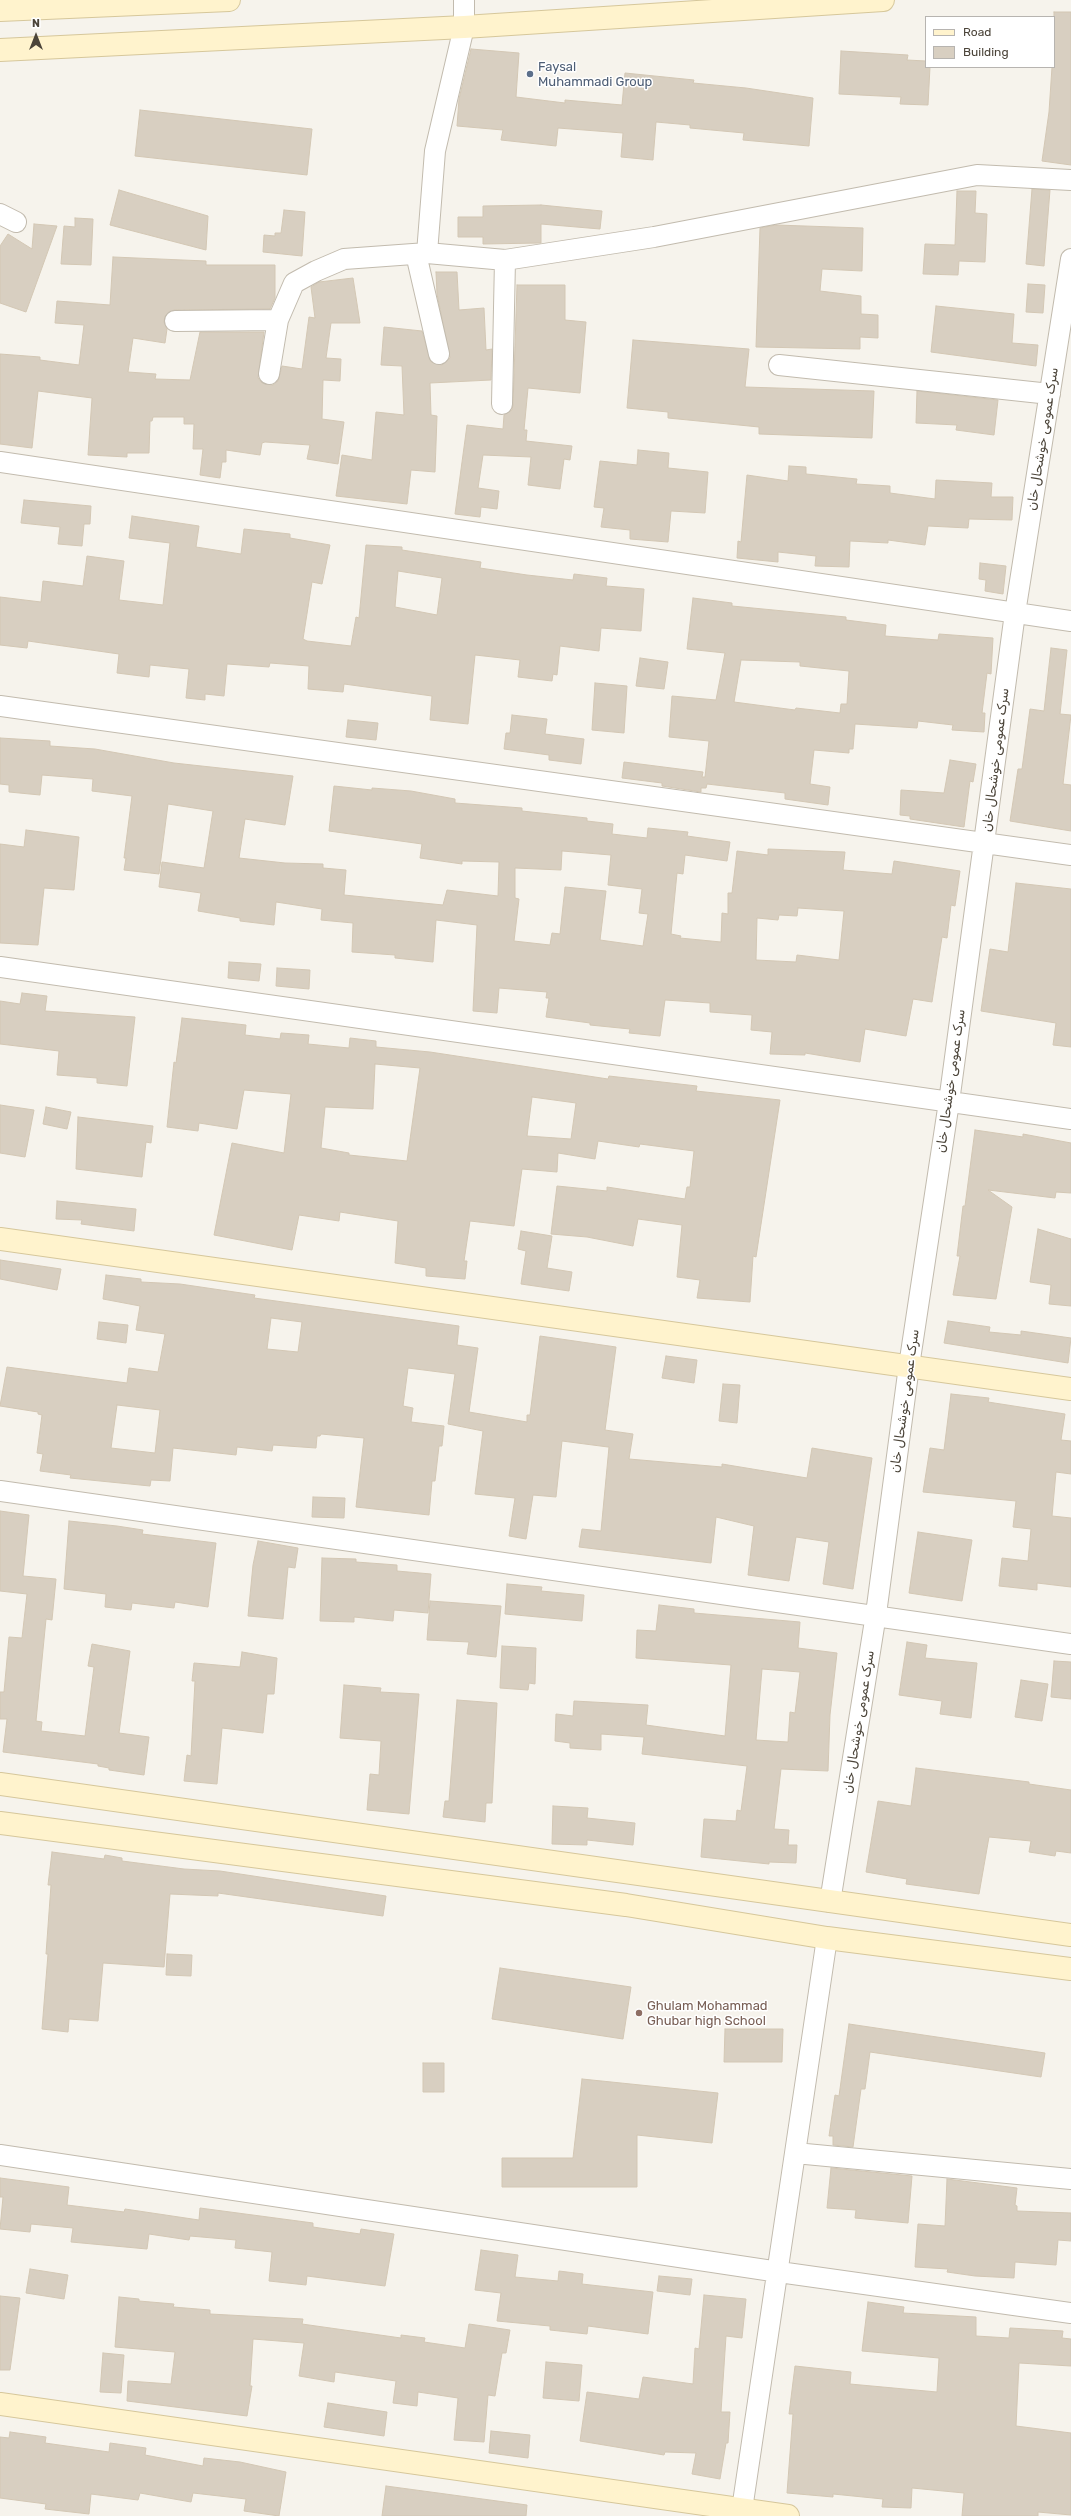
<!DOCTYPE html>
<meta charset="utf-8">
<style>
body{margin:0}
#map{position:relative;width:1071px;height:2516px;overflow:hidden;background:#f6f3ec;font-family:Rubik,sans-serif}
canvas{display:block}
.legend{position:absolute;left:925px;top:16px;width:130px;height:52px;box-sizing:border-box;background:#fff;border:1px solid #b7b4b0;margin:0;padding:5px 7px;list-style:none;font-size:12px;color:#4b4439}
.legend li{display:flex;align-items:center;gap:8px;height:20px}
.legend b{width:20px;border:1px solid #b7b4b0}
.north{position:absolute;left:16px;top:16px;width:40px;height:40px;-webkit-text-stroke:3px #fff;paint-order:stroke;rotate:0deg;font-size:11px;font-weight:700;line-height:16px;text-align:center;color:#4b4439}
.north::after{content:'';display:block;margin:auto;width:14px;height:18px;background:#4b4439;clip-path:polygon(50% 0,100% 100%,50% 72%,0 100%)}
</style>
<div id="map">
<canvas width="1071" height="2516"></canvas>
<ul class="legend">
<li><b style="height:5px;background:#fff3cd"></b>Road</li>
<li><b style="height:11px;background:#d8cfc1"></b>Building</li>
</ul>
<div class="north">N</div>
</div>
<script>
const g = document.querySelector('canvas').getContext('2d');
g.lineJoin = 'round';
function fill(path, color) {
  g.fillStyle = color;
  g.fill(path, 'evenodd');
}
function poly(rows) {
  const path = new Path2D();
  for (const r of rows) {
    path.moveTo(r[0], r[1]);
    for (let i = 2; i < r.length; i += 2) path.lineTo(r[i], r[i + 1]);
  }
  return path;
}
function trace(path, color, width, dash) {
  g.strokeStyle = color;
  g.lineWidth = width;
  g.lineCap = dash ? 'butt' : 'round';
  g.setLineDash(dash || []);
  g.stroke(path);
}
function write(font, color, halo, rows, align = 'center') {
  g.font = font + ' Rubik,"Noto Sans Arabic",sans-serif';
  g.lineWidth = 3;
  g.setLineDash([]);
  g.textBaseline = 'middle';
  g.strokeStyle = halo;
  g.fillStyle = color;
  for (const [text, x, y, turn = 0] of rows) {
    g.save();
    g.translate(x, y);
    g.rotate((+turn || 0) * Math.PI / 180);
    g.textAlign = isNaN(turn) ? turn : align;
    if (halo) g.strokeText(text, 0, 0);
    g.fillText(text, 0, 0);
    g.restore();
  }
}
const building = poly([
 [1054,12,1071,12,1071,165,1042,161,1049,112,1052,67,1054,67,1054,12],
 [471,49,519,53,516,97,565,103,565,100,622,105,625,73,694,80,693,83,746,88,813,98,809,146,743,140,744,133,690,128,690,125,656,122,653,160,621,157,623,133,558,128,556,146,501,140,503,130,457,126,459,99,471,49],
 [841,51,908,55,907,60,926,61,926,67,930,67,928,105,900,104,901,97,839,94,841,51],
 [140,110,312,129,307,175,135,156,140,110],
 [1032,189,1050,190,1044,266,1026,264,1032,189],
 [119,190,208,216,206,250,110,225,119,190],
 [957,191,976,191,975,213,987,214,985,262,959,261,958,275,923,274,925,244,955,245,957,191],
 [541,205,602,211,600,229,541,224,541,243,483,244,483,237,458,237,458,217,483,217,483,206,541,205],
 [284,210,305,212,302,256,263,252,264,235,275,236,275,233,281,233,284,210],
 [75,218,93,219,91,265,61,264,64,226,75,227,75,218],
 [34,224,57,226,26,312,0,303,0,246,8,234,32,249,34,224],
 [776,225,863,228,862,271,822,269,820,291,861,296,861,314,878,315,878,338,860,337,860,349,756,347,760,228,776,225],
 [113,257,206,261,206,265,275,265,275,298,270,309,174,310,165,316,164,322,167,329,165,343,133,338,128,372,156,374,155,379,190,380,200,332,264,332,258,378,262,383,273,385,278,381,282,366,302,369,309,317,315,318,311,287,319,282,353,278,360,323,331,323,326,358,341,359,340,381,323,380,322,419,344,422,338,464,307,459,310,445,265,442,262,443,260,455,226,450,226,462,222,462,220,478,200,475,203,449,193,449,194,424,184,424,184,417,153,417,152,421,150,421,149,453,127,453,127,457,88,455,92,398,38,391,32,448,0,444,0,354,40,357,40,360,79,365,84,325,55,323,57,301,110,305,113,257],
 [436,272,457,272,459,310,484,308,486,350,492,349,491,380,430,383,431,415,437,416,435,472,411,470,407,504,336,496,342,455,372,460,376,412,404,415,402,366,381,365,384,327,422,331,431,362,442,365,450,358,437,294,436,272],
 [1028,284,1045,285,1043,313,1026,312,1028,284],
 [517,285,565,285,565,320,586,322,580,393,528,388,524,430,527,430,526,441,572,446,570,460,564,459,560,489,528,485,531,457,483,455,478,488,499,491,497,509,481,507,480,517,455,514,467,425,503,429,504,415,512,410,513,405,517,285],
 [936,306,1014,314,1012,343,1038,345,1036,366,931,352,936,306],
 [633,340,749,349,745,387,874,391,872,438,759,434,759,427,668,418,668,412,627,408,633,340],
 [917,391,998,400,994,435,956,430,957,425,916,423,917,391],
 [638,450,669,453,668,468,708,472,705,513,671,511,668,542,630,539,630,530,601,527,604,508,594,507,600,461,637,465,638,450],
 [789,466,806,467,806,474,857,479,856,484,890,486,890,493,935,499,936,480,992,483,991,497,1013,497,1012,520,969,519,968,528,928,526,925,545,888,540,888,543,850,541,849,567,815,566,816,556,778,552,778,562,737,558,738,541,741,542,747,475,788,481,789,466],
 [24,500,91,506,90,524,84,524,82,546,58,544,60,527,21,523,24,500],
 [132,516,199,526,196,547,241,554,244,529,290,534,290,538,330,545,322,584,312,582,303,639,307,641,351,646,356,617,359,618,366,545,402,547,402,550,481,562,480,568,527,575,573,580,574,574,607,578,606,586,644,589,641,631,601,628,599,651,560,646,557,675,553,674,552,681,518,677,520,660,475,655,468,724,430,720,432,696,344,684,343,692,308,689,309,666,270,663,269,667,227,664,224,696,205,694,205,700,186,698,189,669,150,665,149,677,117,673,119,654,28,641,27,648,0,645,0,597,41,602,43,581,83,586,87,556,124,561,119,600,163,605,170,543,129,538,132,516],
 [398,571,442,578,437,615,395,607,398,571],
 [980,563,1006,566,1003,594,985,591,986,580,979,579,980,563],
 [693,598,732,603,732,606,846,617,846,620,886,625,885,636,938,640,939,634,993,638,991,674,987,673,982,713,985,713,984,732,952,730,953,725,918,721,917,728,855,724,853,749,849,749,849,753,814,750,810,784,830,787,828,805,785,799,785,793,707,784,706,788,701,788,701,792,662,786,662,783,622,778,624,762,703,772,702,777,705,777,709,741,669,737,672,696,716,700,725,653,687,649,693,598],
 [741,660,800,662,800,666,849,671,847,704,841,704,840,713,796,708,795,710,734,702,741,660],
 [1051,648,1067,650,1060,714,1071,715,1063,784,1071,785,1071,831,1010,821,1018,769,1022,769,1030,709,1044,711,1051,648],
 [640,658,668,662,664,689,636,686,640,658],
 [595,683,627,686,624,733,592,730,595,683],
 [512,715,547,719,545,734,584,739,581,764,549,760,549,755,504,749,506,733,510,733,512,715],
 [348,720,378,723,376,740,346,737,348,720],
 [0,738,50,741,50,746,95,749,174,763,293,776,285,825,245,819,239,858,285,863,323,864,323,868,346,870,344,895,443,905,447,890,498,896,499,862,462,861,462,864,420,858,422,844,329,831,334,786,372,790,372,788,411,791,455,799,455,803,522,808,522,811,587,818,587,821,613,824,612,834,647,838,648,828,688,832,687,836,730,842,727,861,685,855,683,874,677,873,671,934,681,936,680,938,721,942,722,913,728,914,728,893,732,893,737,851,768,855,768,849,845,852,843,870,892,874,894,861,960,871,955,906,951,905,947,938,942,937,932,1002,913,999,906,1036,865,1029,860,1062,805,1053,805,1055,770,1054,772,1032,751,1030,752,1015,710,1012,710,1003,665,1000,660,1036,629,1033,630,1029,590,1025,590,1023,546,1017,549,998,546,998,547,992,499,988,497,1013,473,1011,477,925,436,920,433,962,395,958,395,955,352,952,353,923,321,920,322,909,276,902,274,925,240,921,240,918,198,911,201,893,159,887,162,862,204,868,213,811,168,804,159,874,124,870,126,858,124,858,132,796,92,791,93,779,42,775,40,795,9,792,9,785,0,784,0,738],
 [562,851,611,855,608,885,642,889,639,913,648,914,643,946,600,940,606,891,565,887,560,934,552,933,550,945,514,941,519,899,515,898,515,868,561,870,562,851],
 [798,908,844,911,839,960,797,955,796,962,756,960,757,918,778,920,779,915,797,916,798,908],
 [950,760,976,764,973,782,970,781,964,827,910,819,910,816,900,815,901,790,944,793,950,760],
 [26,830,79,837,74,890,44,888,38,945,0,943,0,844,24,847,26,830],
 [1016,883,1071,889,1071,1047,1053,1045,1056,1023,981,1011,990,949,1008,952,1016,883],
 [229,962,261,964,259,981,228,978,229,962],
 [277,968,310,970,309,989,276,986,277,968],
 [22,993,47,996,45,1011,135,1017,127,1086,97,1083,97,1078,57,1075,59,1051,0,1044,0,1001,20,1004,22,993],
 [182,1018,246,1025,245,1035,280,1039,281,1033,309,1035,308,1044,349,1048,350,1038,376,1041,376,1047,430,1052,608,1079,609,1076,697,1086,696,1091,780,1100,756,1257,753,1256,750,1302,697,1298,700,1280,677,1277,682,1225,638,1219,633,1246,587,1237,551,1234,557,1186,607,1191,607,1187,685,1199,687,1187,690,1187,694,1151,640,1144,639,1147,598,1141,595,1159,558,1153,557,1172,522,1169,514,1226,470,1221,464,1261,467,1261,465,1279,426,1276,426,1268,395,1263,398,1221,340,1212,339,1221,299,1215,292,1250,214,1235,232,1143,284,1153,291,1094,244,1090,237,1129,199,1123,198,1131,167,1127,174,1062,176,1063,182,1018],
 [375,1064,420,1068,407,1161,349,1155,349,1153,321,1148,325,1107,373,1109,375,1064],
 [532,1097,576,1103,571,1139,527,1136,532,1097],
 [0,1105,34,1110,25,1157,0,1153,0,1105],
 [46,1107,71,1112,67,1129,43,1124,46,1107],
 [78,1117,153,1126,151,1143,146,1142,142,1177,76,1169,78,1117],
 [975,1130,1023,1137,1023,1134,1071,1143,1071,1193,1056,1192,1055,1198,988,1190,1012,1207,996,1299,953,1295,960,1256,957,1256,963,1206,965,1206,975,1130],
 [57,1201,136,1209,134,1231,81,1224,82,1220,56,1219,57,1201],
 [1038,1229,1071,1239,1071,1306,1049,1304,1051,1285,1030,1282,1038,1229],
 [521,1231,552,1236,547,1268,572,1272,569,1291,521,1284,526,1251,518,1249,521,1231],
 [0,1260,61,1269,57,1290,0,1279,0,1260],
 [106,1275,141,1279,141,1282,180,1284,255,1295,254,1298,459,1326,457,1345,478,1348,469,1412,527,1422,527,1415,530,1415,540,1336,616,1347,605,1430,633,1434,629,1459,722,1467,722,1464,807,1478,812,1448,872,1458,853,1589,823,1584,829,1542,796,1537,789,1581,748,1575,754,1526,716,1517,711,1563,579,1547,582,1529,601,1531,609,1447,608,1447,562,1441,556,1497,533,1495,526,1539,509,1536,515,1498,475,1494,483,1431,448,1424,455,1374,408,1368,403,1406,413,1408,411,1422,444,1426,442,1446,439,1446,435,1481,432,1481,429,1515,356,1507,364,1438,321,1434,320,1436,317,1436,316,1448,273,1445,272,1451,237,1447,236,1455,173,1448,170,1481,151,1480,150,1486,70,1478,71,1475,40,1471,43,1454,37,1453,42,1415,38,1414,38,1412,0,1406,7,1367,127,1383,129,1368,158,1372,165,1334,136,1330,140,1306,103,1299,106,1275],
 [271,1318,302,1322,298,1352,267,1349,271,1318],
 [117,1405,160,1410,155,1453,111,1448,117,1405],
 [948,1321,990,1327,989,1332,1021,1335,1021,1331,1071,1338,1068,1363,944,1343,948,1321],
 [99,1322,128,1325,126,1343,97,1339,99,1322],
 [666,1356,697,1360,694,1383,662,1378,666,1356],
 [723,1384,740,1385,737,1423,719,1421,723,1384],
 [951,1394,989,1398,988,1402,1065,1414,1061,1440,1071,1441,1071,1474,1056,1472,1052,1516,1071,1518,1071,1587,1037,1583,1037,1590,999,1586,1002,1558,1028,1561,1031,1529,1013,1527,1016,1501,923,1492,930,1448,944,1450,951,1394],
 [313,1497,345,1498,344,1518,312,1517,313,1497],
 [0,1511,29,1515,23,1576,56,1579,52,1620,46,1619,36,1721,42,1722,41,1731,85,1736,94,1667,88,1666,92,1644,130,1651,119,1733,149,1737,144,1775,109,1770,109,1768,98,1766,98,1764,3,1752,7,1719,0,1719,0,1692,4,1692,9,1637,22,1638,27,1594,0,1591,0,1511],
 [69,1521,117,1526,143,1530,142,1534,216,1543,208,1607,175,1602,174,1608,132,1603,131,1610,105,1607,106,1594,64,1589,69,1521],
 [918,1532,972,1540,962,1601,909,1593,918,1532],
 [258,1541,298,1548,295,1568,288,1567,283,1619,248,1616,253,1565,258,1541],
 [322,1558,356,1559,356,1562,397,1565,397,1571,431,1574,428,1613,394,1610,393,1621,354,1617,354,1622,320,1621,322,1558],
 [507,1584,542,1587,541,1591,584,1595,582,1621,505,1614,507,1584],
 [430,1601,501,1606,496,1657,467,1654,469,1642,427,1640,430,1601],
 [659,1605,694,1609,694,1613,800,1622,798,1648,837,1653,830,1715,828,1771,781,1769,774,1829,789,1830,788,1845,797,1845,796,1863,769,1862,769,1864,701,1857,704,1819,736,1821,737,1810,741,1811,747,1766,642,1754,644,1737,601,1734,601,1750,570,1748,570,1743,555,1741,556,1714,573,1716,574,1701,648,1705,646,1725,725,1736,731,1665,636,1658,637,1630,656,1631,659,1605],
 [762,1669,800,1672,795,1713,790,1712,788,1742,756,1740,762,1669],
 [907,1642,927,1645,925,1658,977,1663,971,1718,940,1714,942,1701,899,1695,907,1642],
 [502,1646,536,1648,535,1684,529,1683,528,1690,500,1688,502,1646],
 [242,1652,277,1658,274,1694,267,1694,263,1733,222,1728,217,1784,184,1781,187,1755,191,1756,195,1681,192,1681,194,1663,240,1667,242,1652],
 [1054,1661,1071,1662,1071,1699,1051,1697,1054,1661],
 [1021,1680,1048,1684,1042,1721,1015,1717,1021,1680],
 [344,1685,381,1688,380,1692,419,1694,409,1814,367,1810,370,1774,379,1775,381,1741,340,1738,344,1685],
 [457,1700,497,1703,492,1803,486,1803,485,1822,443,1817,445,1801,449,1801,457,1700],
 [916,1768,1029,1782,1029,1784,1071,1790,1071,1853,1056,1851,1055,1856,1029,1852,1031,1841,989,1837,979,1894,906,1884,907,1879,866,1872,878,1801,911,1806,916,1768],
 [553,1806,588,1808,587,1818,635,1823,633,1845,587,1840,587,1845,552,1844,553,1806],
 [52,1852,104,1859,105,1855,122,1858,122,1861,184,1869,220,1871,386,1896,383,1916,218,1893,218,1896,170,1894,164,1967,103,1963,98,2021,69,2019,68,2032,42,2029,48,1954,46,1954,51,1885,48,1885,52,1852],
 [167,1954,192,1955,191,1976,166,1975,167,1954],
 [500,1968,631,1987,623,2039,492,2019,500,1968],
 [849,2024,1045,2053,1041,2077,870,2052,865,2089,861,2089,853,2147,833,2145,833,2136,829,2136,835,2095,839,2096,849,2024],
 [725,2029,783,2029,782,2062,724,2062,725,2029],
 [423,2063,444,2063,444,2092,423,2092,423,2063],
 [582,2079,718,2093,712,2143,637,2135,637,2187,502,2187,502,2158,573,2158,582,2079],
 [831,2168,912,2176,908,2223,855,2218,856,2210,827,2208,831,2168],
 [0,2178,69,2187,67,2205,124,2212,125,2209,199,2220,200,2208,313,2223,313,2227,360,2234,361,2229,394,2234,385,2286,307,2276,306,2285,269,2281,272,2252,235,2248,236,2240,190,2236,189,2240,149,2234,147,2249,71,2242,73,2228,31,2224,30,2232,0,2229,3,2197,0,2197,0,2178],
 [947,2179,1017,2188,1015,2205,1017,2206,1017,2211,1071,2213,1071,2241,1058,2240,1056,2265,1015,2262,1014,2278,975,2276,947,2272,948,2269,915,2267,918,2224,945,2226,947,2179],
 [481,2250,518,2255,515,2277,558,2281,559,2271,583,2274,582,2284,653,2292,648,2334,588,2326,587,2334,550,2330,550,2326,497,2321,501,2293,475,2290,481,2250],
 [30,2269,68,2275,64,2299,26,2293,30,2269],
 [659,2276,692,2279,690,2295,657,2291,659,2276],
 [704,2295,746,2299,742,2338,726,2336,721,2412,730,2412,728,2443,726,2443,720,2479,692,2474,696,2453,665,2452,664,2455,580,2441,587,2392,639,2399,643,2377,693,2384,695,2348,699,2349,704,2295],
 [0,2296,20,2298,10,2370,0,2370,0,2296],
 [119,2297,139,2299,139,2301,174,2304,173,2307,210,2310,210,2314,303,2319,302,2324,401,2338,401,2335,425,2338,424,2342,465,2348,469,2324,510,2330,506,2353,502,2353,495,2396,488,2395,484,2442,454,2440,458,2398,418,2392,417,2406,393,2403,396,2381,335,2372,334,2382,299,2376,304,2343,253,2339,250,2386,252,2386,247,2416,127,2401,128,2381,171,2384,175,2352,115,2347,119,2297],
 [868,2302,904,2307,903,2313,976,2317,976,2336,1009,2338,1010,2328,1063,2331,1062,2338,1071,2339,1071,2366,1019,2363,1016,2426,1071,2433,1071,2515,1038,2512,1038,2516,962,2516,964,2493,912,2488,911,2508,882,2507,883,2499,833,2494,833,2497,787,2493,793,2414,789,2414,795,2366,851,2372,850,2384,937,2392,939,2358,862,2351,868,2302],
 [103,2353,124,2355,121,2393,100,2392,103,2353],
 [546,2362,582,2365,579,2401,543,2398,546,2362],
 [328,2403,387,2412,384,2436,324,2427,328,2403],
 [491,2431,530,2435,528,2458,489,2453,491,2431],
 [10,2432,46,2437,45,2443,109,2452,110,2443,146,2448,145,2455,203,2466,204,2458,240,2462,286,2472,279,2516,244,2511,246,2499,193,2493,191,2502,140,2493,138,2500,91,2494,89,2514,45,2509,46,2504,0,2498,0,2437,9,2438,10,2432],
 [386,2486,527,2505,526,2516,382,2516,386,2486]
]);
fill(building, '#d8cfc1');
trace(building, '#d3c7b4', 1);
const street = poly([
 [464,0,464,27,435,151,427,253,505,260,654,237,977,175,1071,180],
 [0,214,16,222],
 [416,254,439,354],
 [175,321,278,320],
 [779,365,1050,394],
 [269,374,278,320,294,283,316,271,344,259,427,253],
 [502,404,505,260],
 [0,462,1071,621],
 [0,706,1071,855],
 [0,967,1071,1119],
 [0,1491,1071,1644],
 [830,1902,876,1614,909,1366,949,1102,1015,613,1071,259],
 [795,2153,1071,2179],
 [0,2155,779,2272,1071,2313],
 [741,2516,827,1938]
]);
const secondary = poly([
 [0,10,229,0],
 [0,50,464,27,883,0],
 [0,1239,1071,1389],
 [0,1784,1071,1935],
 [0,1823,626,1905,827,1938,1071,1969],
 [0,2404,788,2516]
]);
trace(street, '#c2bbae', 22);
trace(secondary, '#d6c79b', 24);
trace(street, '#fff', 20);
trace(secondary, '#fff3cd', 22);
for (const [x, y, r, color] of [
 [530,74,4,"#5c6f8a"],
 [639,2013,4,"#8d6e63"]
]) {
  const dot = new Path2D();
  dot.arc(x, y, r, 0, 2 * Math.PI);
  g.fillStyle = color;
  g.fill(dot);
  trace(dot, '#fff', 1.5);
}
write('13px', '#4e5e75', '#fff', [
 ["Faysal",538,67],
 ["Muhammadi Group",538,82]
], 'left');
write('13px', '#4b4439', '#fff', [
 ["سرک عمومی خوشحال خان",1043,439,-81],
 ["سرک عمومی خوشحال خان",996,760,-83],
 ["سرک عمومی خوشحال خان",951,1081,-82],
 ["سرک عمومی خوشحال خان",905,1401,-82],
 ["سرک عمومی خوشحال خان",859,1722,-81]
]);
write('13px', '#785e54', '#fff', [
 ["Ghulam Mohammad",647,2006],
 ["Ghubar high School",647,2021]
], 'left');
</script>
